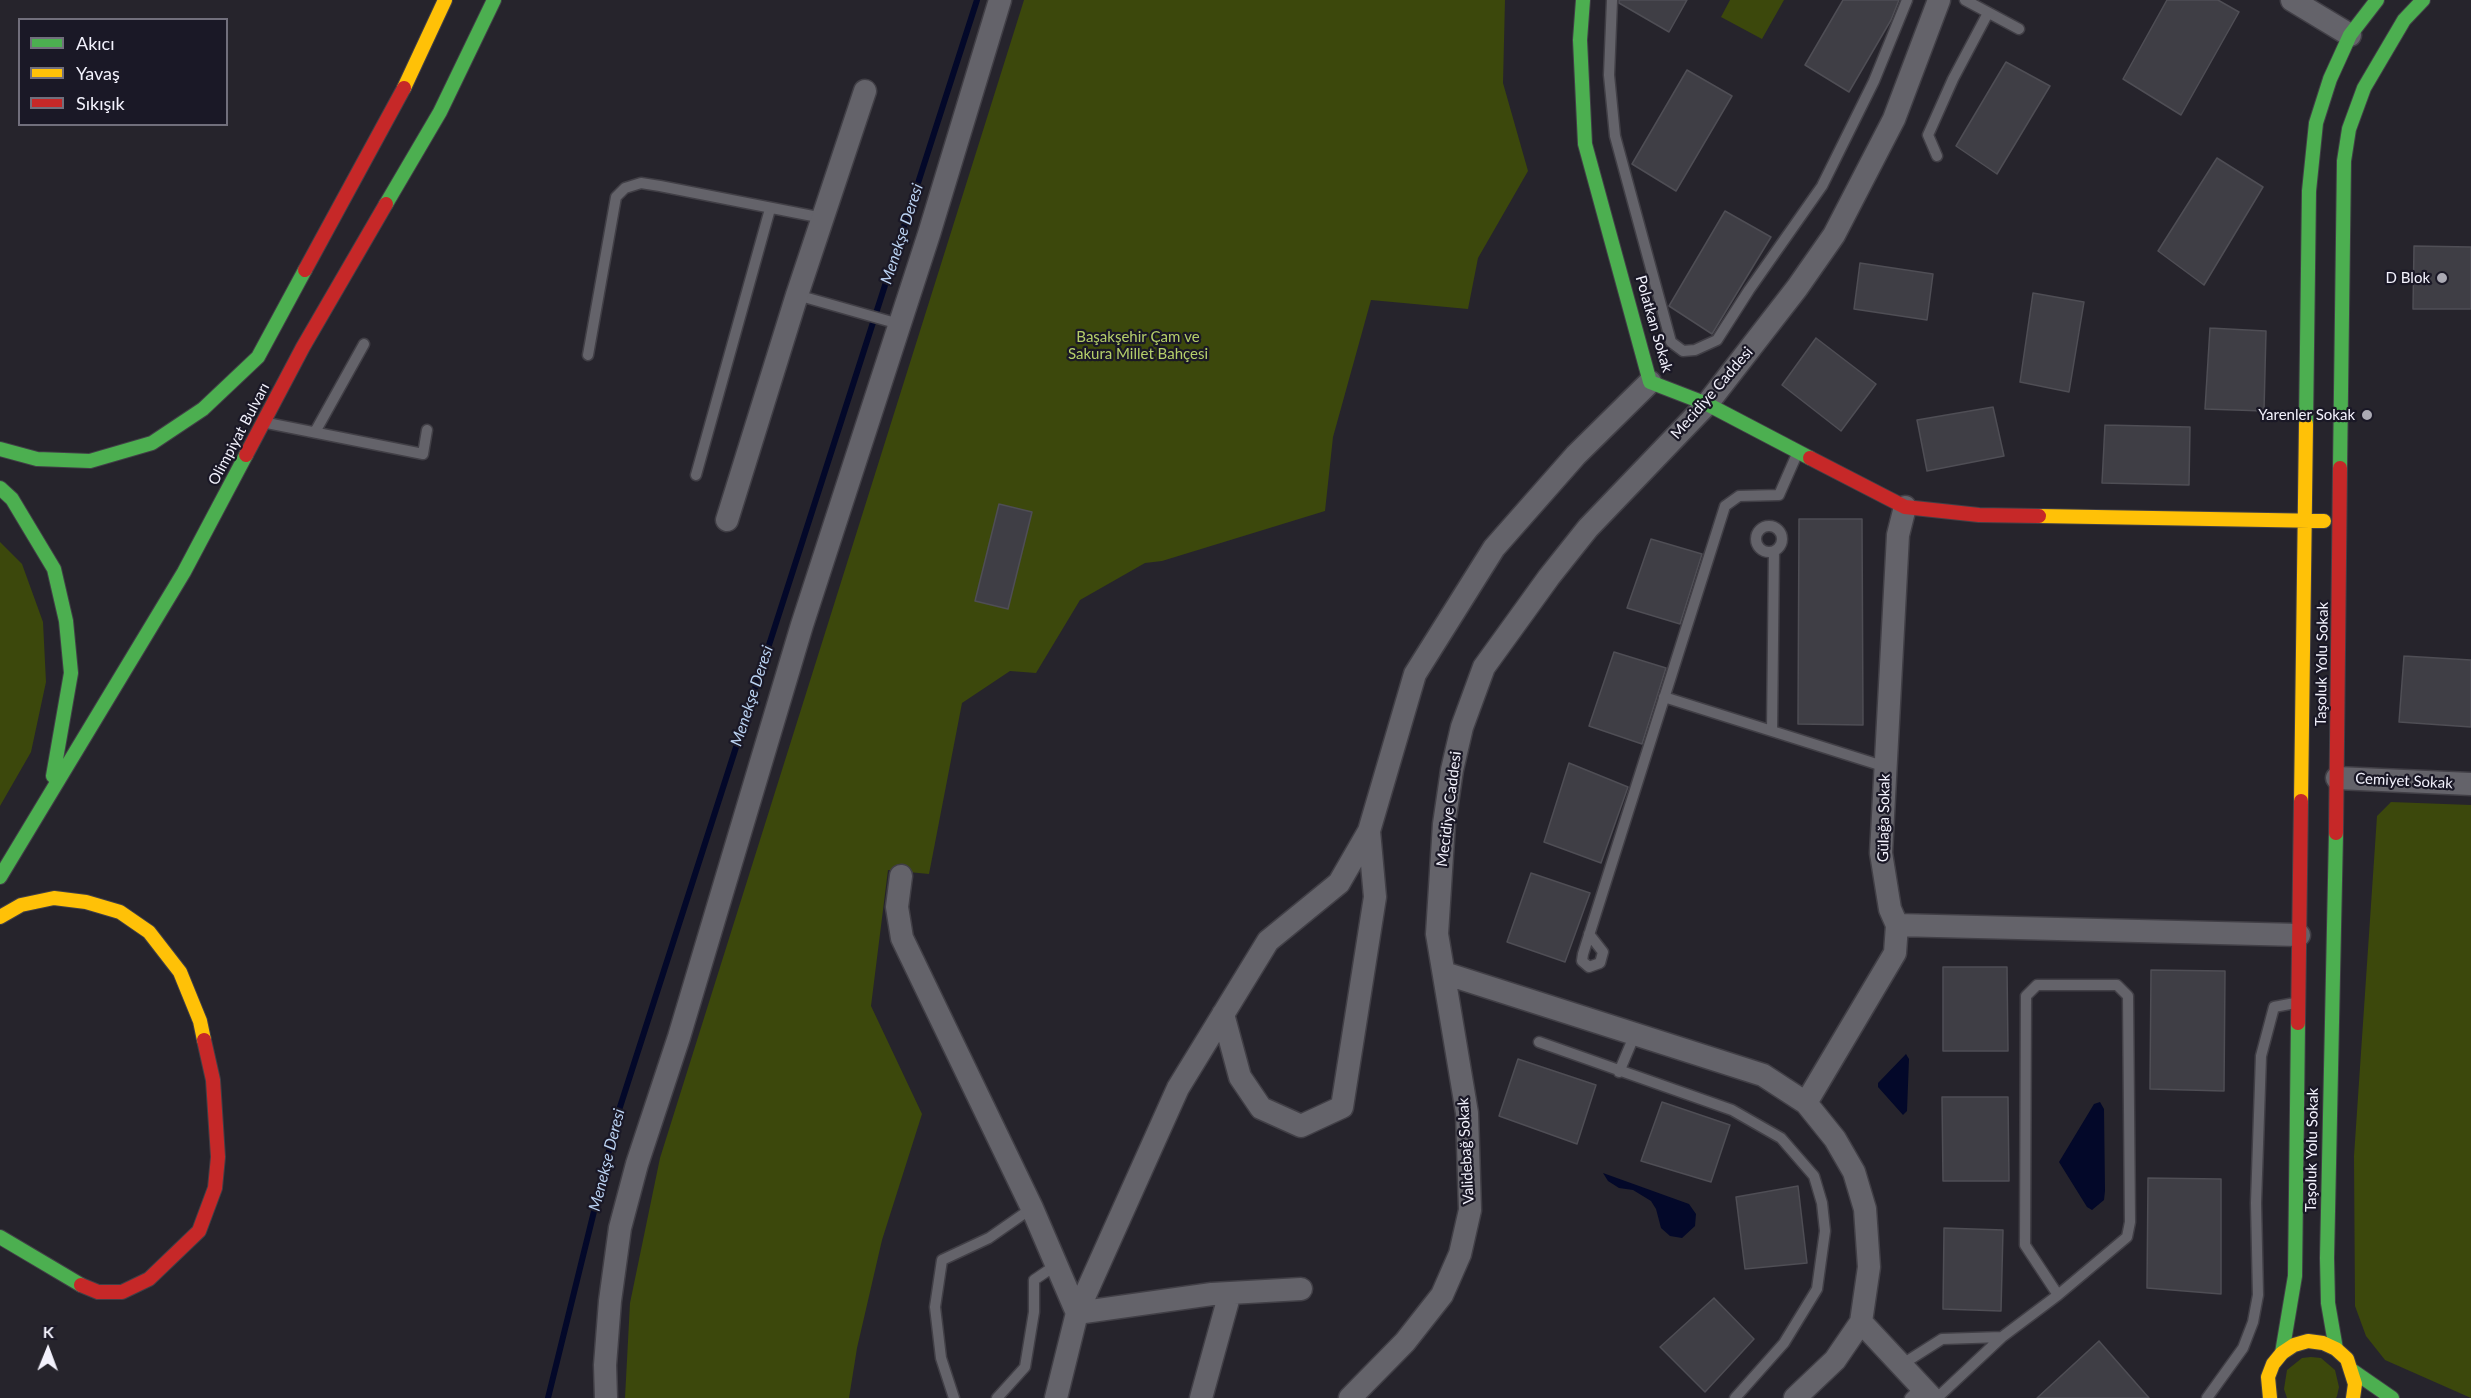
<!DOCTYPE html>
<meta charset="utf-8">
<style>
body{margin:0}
#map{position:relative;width:2471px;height:1398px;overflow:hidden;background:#26242c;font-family:Lato,sans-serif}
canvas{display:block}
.legend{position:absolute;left:18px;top:18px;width:210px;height:108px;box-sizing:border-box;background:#1a1826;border:2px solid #716f7c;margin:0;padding:8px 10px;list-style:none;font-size:18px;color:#f3f2fd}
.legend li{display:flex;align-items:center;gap:12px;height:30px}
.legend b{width:30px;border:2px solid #716f7c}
.north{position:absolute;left:18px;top:1320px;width:60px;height:60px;-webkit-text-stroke:4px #1a1826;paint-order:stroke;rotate:1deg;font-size:16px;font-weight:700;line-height:24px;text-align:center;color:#f3f2fd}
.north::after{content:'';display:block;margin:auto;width:21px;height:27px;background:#f3f2fd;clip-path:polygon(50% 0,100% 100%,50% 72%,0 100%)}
</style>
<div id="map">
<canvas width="2471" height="1398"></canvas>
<ul class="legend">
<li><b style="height:8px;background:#4caf50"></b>Akıcı</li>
<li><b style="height:8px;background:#ffc107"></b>Yavaş</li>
<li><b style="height:8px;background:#c62828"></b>Sıkışık</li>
</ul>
<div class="north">K</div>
</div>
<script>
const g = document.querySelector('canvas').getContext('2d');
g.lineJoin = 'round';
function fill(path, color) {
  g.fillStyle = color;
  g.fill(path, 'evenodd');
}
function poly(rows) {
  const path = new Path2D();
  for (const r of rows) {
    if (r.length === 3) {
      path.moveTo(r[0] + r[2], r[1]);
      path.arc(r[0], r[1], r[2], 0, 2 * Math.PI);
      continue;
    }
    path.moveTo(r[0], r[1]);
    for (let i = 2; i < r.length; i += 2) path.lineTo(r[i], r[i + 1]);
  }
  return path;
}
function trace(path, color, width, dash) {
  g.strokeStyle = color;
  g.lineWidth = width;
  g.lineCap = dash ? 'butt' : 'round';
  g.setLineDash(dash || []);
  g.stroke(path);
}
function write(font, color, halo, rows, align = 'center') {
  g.font = font + ' Lato,sans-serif';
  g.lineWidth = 4.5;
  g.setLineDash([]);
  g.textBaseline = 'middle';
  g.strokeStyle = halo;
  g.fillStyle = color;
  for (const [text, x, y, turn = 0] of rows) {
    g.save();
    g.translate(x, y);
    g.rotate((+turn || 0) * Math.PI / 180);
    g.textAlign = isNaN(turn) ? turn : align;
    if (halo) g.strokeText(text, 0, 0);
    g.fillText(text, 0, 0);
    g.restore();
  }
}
fill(poly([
 [1024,0,1505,0,1503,83,1528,171,1478,258,1468,309,1371,300,1333,437,1325,511,1162,561,1145,563,1080,600,1036,673,1010,671,962,703,929,874,888,870,871,1006,922,1114,882,1240,857,1348,849,1398,625,1398,630,1303,660,1158],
 [1730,0,1784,0,1762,39,1721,17],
 [0,542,22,564,43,622,46,682,31,752,0,806],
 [2391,802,2471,805,2471,1398,2385,1360,2366,1336,2355,1306,2354,1156,2377,816],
 [2311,1357,2321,1358,2335,1370,2339,1387,2337,1396,2336,1398,2287,1398,2284,1389,2287,1370,2302,1358]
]), '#3c480c');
fill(poly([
 [1906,1054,1909,1059,1907,1111,1903,1115,1878,1087,1878,1083],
 [2100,1102,2104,1109,2105,1191,2104,1200,2092,1210,2087,1207,2059,1162,2094,1104],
 [1603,1173,1689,1204,1696,1214,1695,1226,1682,1238,1670,1236,1661,1228,1656,1209,1651,1201,1633,1190,1619,1188,1608,1181]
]), '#030829');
trace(poly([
 [548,1398,619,1110,977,0]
]), '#030829', 6);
const building = poly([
 [1619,0,1687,0,1669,32,1619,3,1619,0],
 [1843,0,1899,0,1891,20,1849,92,1805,65,1843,0],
 [2167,0,2218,0,2239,12,2181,115,2123,79,2167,0],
 [2006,62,2050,86,1997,174,1956,146,2006,62],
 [1687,70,1732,96,1676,191,1632,164,1687,70],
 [2217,158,2263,187,2204,285,2158,251,2217,158],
 [1725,211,1771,237,1712,334,1669,306,1725,211],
 [2414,246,2471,247,2471,309,2413,309,2414,246],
 [1860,263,1933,274,1927,320,1854,309,1860,263],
 [2033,293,2084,302,2069,392,2020,382,2033,293],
 [2210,328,2266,331,2264,411,2205,409,2210,328],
 [1816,338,1876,384,1841,431,1782,385,1816,338],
 [1993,407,2004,456,1927,471,1917,420,1993,407],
 [2105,425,2190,427,2189,485,2102,483,2105,425],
 [999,504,1032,512,1008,609,975,601,999,504],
 [1799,519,1862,519,1863,725,1798,724,1799,519],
 [1651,539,1702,554,1680,624,1627,608,1651,539],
 [1614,652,1666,668,1642,744,1589,726,1614,652],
 [2404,656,2471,660,2471,727,2399,722,2404,656],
 [1569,763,1628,787,1601,863,1544,842,1569,763],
 [1531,873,1590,893,1565,962,1507,942,1531,873],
 [1943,967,2007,967,2008,1051,1943,1051,1943,967],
 [2151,970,2225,971,2224,1091,2150,1089,2151,970],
 [1518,1059,1596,1085,1577,1144,1499,1116,1518,1059],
 [1942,1097,2008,1097,2009,1181,1943,1181,1942,1097],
 [1662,1102,1730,1125,1711,1182,1641,1161,1662,1102],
 [2148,1178,2221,1179,2221,1294,2147,1288,2148,1178],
 [1798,1186,1807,1263,1745,1269,1736,1197,1798,1186],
 [1944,1228,2003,1230,2001,1311,1943,1309,1944,1228],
 [1714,1298,1754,1339,1705,1392,1660,1347,1714,1298],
 [2099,1341,2149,1398,2037,1398,2099,1341]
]);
fill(building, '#3f3e45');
trace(building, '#4f4e55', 1.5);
const lane = poly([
 [1612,0,1609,75,1615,136,1671,342,1683,351,1695,350,1717,340,1749,290,1822,186,1874,81,1907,0],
 [1965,0,2019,29],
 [1937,156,1928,135,1953,79,1988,13],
 [797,295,899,324],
 [588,355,616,197,625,188,641,183,660,186,823,218],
 [267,423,423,454,427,430],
 [315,432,364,344],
 [696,475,770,209],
 [1769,539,13],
 [1664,697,1886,767],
 [1772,731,1774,551],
 [1589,934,1603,952,1600,963,1589,967,1582,961,1583,954,1725,506,1739,496,1779,495,1797,454],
 [1539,1042,1732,1110,1781,1138,1814,1176,1822,1203,1825,1231,1817,1289,1784,1343,1735,1398],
 [1619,1072,1635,1034],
 [1901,1365,1942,1339,2002,1337],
 [954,1398,941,1358,935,1307,942,1260,989,1238,1032,1208],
 [997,1398,1025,1367,1034,1312,1034,1280,1056,1265],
 [1910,1398,1921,1387],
 [1937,1398,2002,1337,2058,1295,2025,1245,2026,996,2037,985,2117,985,2128,996,2130,1222,2127,1237,2058,1295],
 [2207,1398,2243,1348,2253,1322,2258,1295,2256,1203,2261,1056,2274,1007,2295,1003]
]);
const street = poly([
 [2292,0,2350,35],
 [727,520,797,295,865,91],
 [2337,778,2471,784],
 [901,876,897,907,902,938,1032,1208,1077,1313,1212,1294,1301,1289],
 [1897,925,2299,935],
 [1444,973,1763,1075,1806,1103,1835,1139,1854,1172,1865,1209,1869,1267,1861,1322,1835,1360,1795,1398],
 [1223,1014,1240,1077,1261,1108,1301,1126,1342,1107,1375,897,1369,831],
 [1806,1103,1895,953,1897,925,1890,909,1881,853,1898,535,1905,507],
 [1861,1322,1932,1398],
 [606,1398,605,1365,610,1301,620,1228,637,1164,679,1037,802,625,929,234,1000,0],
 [1056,1398,1077,1313,1178,1088,1268,941,1339,883,1369,831,1415,674,1494,548,1576,455,1650,382],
 [1201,1398,1230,1293],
 [1350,1398,1405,1342,1442,1295,1460,1254,1470,1210,1467,1113,1437,934,1444,824,1452,770,1462,727,1484,667,1549,577,1588,528,1707,404,1797,288,1834,235,1894,119,1939,0]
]);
const fast = poly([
 [1583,0,1580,40,1585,144,1650,382,1707,404,1810,458],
 [386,204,440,112,494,0],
 [2306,424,2309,191,2316,123,2330,79,2350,35,2377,0],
 [0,449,37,459,90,461,152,443,203,409,258,357,305,270],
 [2340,468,2344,161,2349,129,2364,88,2404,20,2423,0],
 [0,488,12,499,54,569,66,621,71,673,53,776],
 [2336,833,2327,1258,2328,1303,2336,1349],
 [0,877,184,572,246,455],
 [0,1237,81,1285],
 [2282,1353,2295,1276,2298,1023],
 [2353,1371,2392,1398]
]);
const slow = poly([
 [404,88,445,0],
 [2039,516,2324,521],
 [2301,801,2306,424],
 [0,917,21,905,54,898,86,902,120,912,149,932,180,972,200,1021,204,1040],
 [2270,1398,2268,1377,2273,1364,2282,1353,2294,1345,2308,1341,2323,1343,2336,1349,2347,1359,2355,1384,2353,1398]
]);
const jam = poly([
 [305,270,404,88],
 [246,455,303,347,386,204],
 [1810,458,1905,507,1979,515,2039,516],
 [2336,833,2340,468],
 [2298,1023,2301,801],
 [81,1285,98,1292,122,1292,149,1279,199,1231,215,1188,218,1157,213,1080,204,1040]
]);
trace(lane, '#413f46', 13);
trace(street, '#413f46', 25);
trace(fast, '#413f46', 16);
trace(slow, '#413f46', 16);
trace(jam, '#413f46', 16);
trace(lane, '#64636a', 10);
trace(street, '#64636a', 22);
trace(fast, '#4caf50', 14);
trace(slow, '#ffc107', 14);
trace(jam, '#c62828', 14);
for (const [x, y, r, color] of [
 [2442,278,6,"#abaab4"],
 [2367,415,6,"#abaab4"]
]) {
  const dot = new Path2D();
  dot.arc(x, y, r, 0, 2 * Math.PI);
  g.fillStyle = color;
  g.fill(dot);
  trace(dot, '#1a1826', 2);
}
write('15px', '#f3f2fd', '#1a1826', [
 ["D Blok",2430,278],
 ["Yarenler Sokak",2355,415]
], 'right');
write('15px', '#f3f2fd', '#1a1826', [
 ["Polatkan Sokak",1654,324,74],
 ["Mecidiye Caddesi",1712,393,-49],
 ["Olimpiyat Bulvarı",239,434,-62],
 ["Taşoluk Yolu Sokak",2322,664,-89],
 ["Cemiyet Sokak",2404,781,3],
 ["Mecidiye Caddesi",1449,809,-83],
 ["Gülağa Sokak",1884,818,-89],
 ["Taşoluk Yolu Sokak",2312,1150,-89],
 ["Validebağ Sokak",1466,1151,-93]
]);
write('15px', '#b5cf6a', '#1a1826', [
 ["Başakşehir Çam ve",1138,337],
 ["Sakura Millet Bahçesi",1138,354]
]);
write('italic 16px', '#bbd3f3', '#1a1826', [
 ["Menekşe Deresi",902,234,-72],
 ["Menekşe Deresi",752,696,-72],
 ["Menekşe Deresi",607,1160,-76]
]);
</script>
